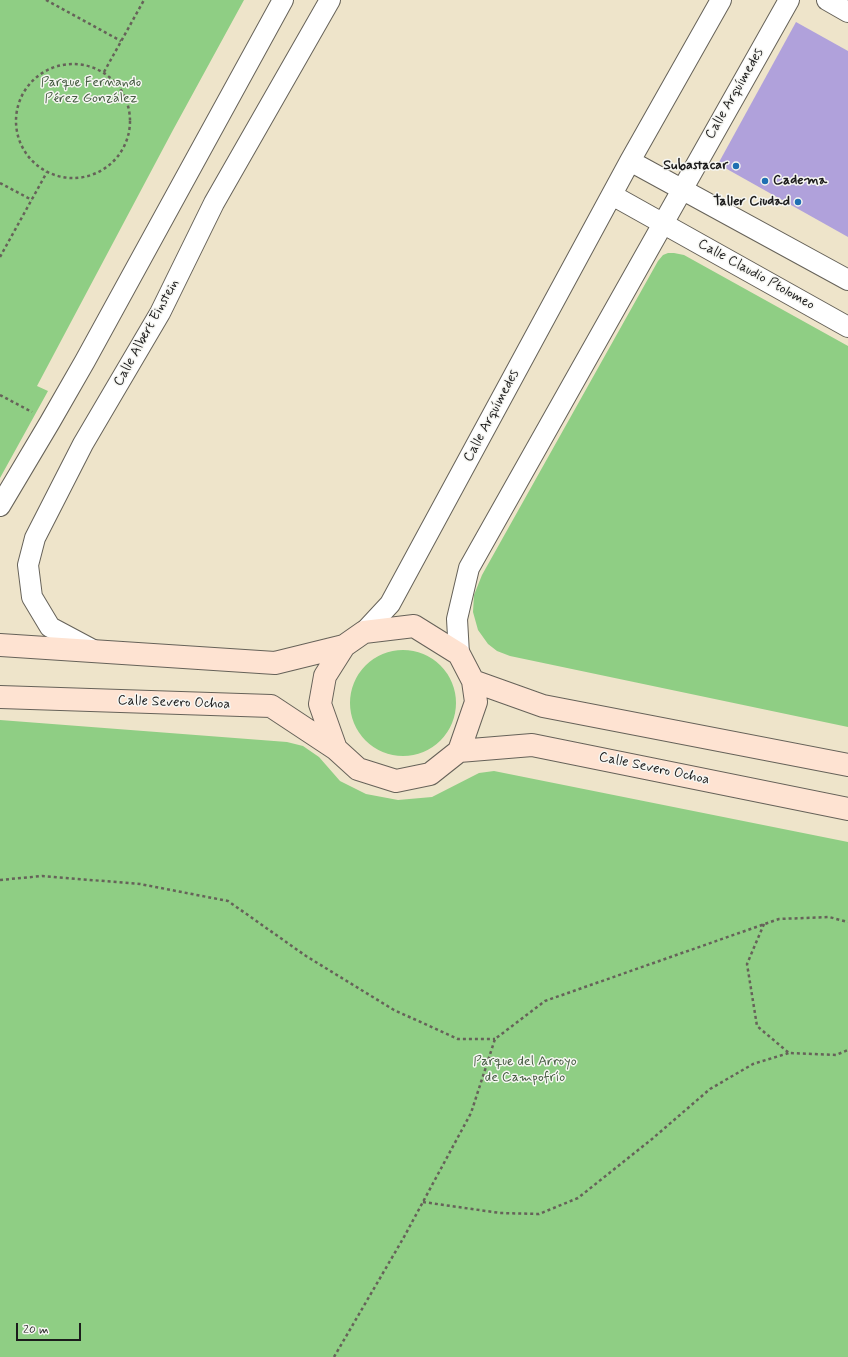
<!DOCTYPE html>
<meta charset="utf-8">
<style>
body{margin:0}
#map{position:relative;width:848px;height:1357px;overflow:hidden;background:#eee4ca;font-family:Mynerve,sans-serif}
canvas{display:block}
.scale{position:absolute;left:16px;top:1323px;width:65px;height:18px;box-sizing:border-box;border:2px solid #1c1c1c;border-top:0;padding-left:5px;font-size:12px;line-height:14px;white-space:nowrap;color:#1c1c1c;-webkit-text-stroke:3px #f6f6f2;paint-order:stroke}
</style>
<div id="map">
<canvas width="848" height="1357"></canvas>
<div class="scale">20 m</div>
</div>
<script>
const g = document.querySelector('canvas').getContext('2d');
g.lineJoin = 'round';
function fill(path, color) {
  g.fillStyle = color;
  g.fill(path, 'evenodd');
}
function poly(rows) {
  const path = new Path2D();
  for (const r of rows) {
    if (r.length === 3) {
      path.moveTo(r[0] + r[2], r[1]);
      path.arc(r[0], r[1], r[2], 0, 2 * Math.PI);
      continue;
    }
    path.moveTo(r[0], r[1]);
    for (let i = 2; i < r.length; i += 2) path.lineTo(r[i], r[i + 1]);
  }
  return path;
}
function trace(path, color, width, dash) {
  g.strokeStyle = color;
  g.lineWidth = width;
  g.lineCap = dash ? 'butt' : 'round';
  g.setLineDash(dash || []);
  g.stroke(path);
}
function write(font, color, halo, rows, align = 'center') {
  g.font = font + ' Mynerve,sans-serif';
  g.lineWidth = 3;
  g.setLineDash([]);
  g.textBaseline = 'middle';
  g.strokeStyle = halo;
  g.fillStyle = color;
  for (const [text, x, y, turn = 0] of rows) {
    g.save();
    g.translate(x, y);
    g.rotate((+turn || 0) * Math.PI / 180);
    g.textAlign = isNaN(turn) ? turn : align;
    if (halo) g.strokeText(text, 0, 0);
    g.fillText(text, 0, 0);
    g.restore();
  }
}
fill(poly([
 [0,0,244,0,173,130,37,386,48,391,0,478],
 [668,253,674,253,684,255,848,346,848,727,510,656,497,651,488,644,478,630,473,612,474,595,482,575,658,261,663,255],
 [403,703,53],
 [0,720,287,742,303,746,319,757,340,781,366,794,398,800,432,797,479,773,494,771,848,842,848,1357,0,1357]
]), '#8fce84');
fill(poly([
 [796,22,848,51,848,237,718,164]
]), '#b0a1db');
const street = poly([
 [827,0,848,12],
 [630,161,848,280],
 [612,195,848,327],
 [0,506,50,422,85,361,283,0],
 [364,632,390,604,630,161,721,0],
 [95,651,50,627,32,597,28,565,35,538,83,444,160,313,214,203,330,0],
 [459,654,457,619,469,568,789,0]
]);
const secondary = poly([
 [0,645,275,663,344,646],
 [473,681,543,706,848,765],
 [0,697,271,706,336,749,358,769,396,781,430,774,459,751,476,702,473,681,459,654,414,626,364,632,344,646,325,676,320,704,336,749],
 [459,751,532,745,848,809]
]);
trace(street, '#666259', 22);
trace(secondary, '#666259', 24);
trace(poly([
 [46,0,121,41],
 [73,121,57],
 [104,72,144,0],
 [0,183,32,200],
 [0,257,47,172],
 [0,395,32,412],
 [0,880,42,876,140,884,228,901,306,956,394,1010,458,1039,495,1039],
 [764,924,747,964,757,1026,789,1053,836,1055,848,1050],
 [423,1202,500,1213,539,1214,578,1198,652,1139,710,1089,753,1064,789,1053],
 [334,1357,404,1237,471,1113,495,1039,545,1001,779,919,829,917,848,922]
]), '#666259', 2.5, [3, 3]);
trace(street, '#fff', 20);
trace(secondary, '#fee3d2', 22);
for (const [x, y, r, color] of [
 [736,166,4,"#1f6fb2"],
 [765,181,4,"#1f6fb2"],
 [798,202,4,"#1f6fb2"]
]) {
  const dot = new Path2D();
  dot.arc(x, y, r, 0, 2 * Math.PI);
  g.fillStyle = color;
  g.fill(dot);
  trace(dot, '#f6f6f2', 1.5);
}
write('14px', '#445a40', '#f6f6f2', [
 ["Parque Fernando",91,83],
 ["Pérez González",91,99],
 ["Parque del Arroyo",525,1062],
 ["de Campofrío",525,1078]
]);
write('14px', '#1c1c1c', '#f6f6f2', [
 ["Calle Arquímedes",735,94,-60],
 ["Calle Claudio Ptolomeo",756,275,29],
 ["Calle Albert Einstein",147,333,-61],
 ["Calle Arquímedes",492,416,-62],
 ["Calle Severo Ochoa",174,703,2],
 ["Calle Severo Ochoa",654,769,12]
]);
write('bold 14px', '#1c1c1c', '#f6f6f2', [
 ["Subastacar",728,166],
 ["Cadema",773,181,"left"],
 ["Taller Ciudad",790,202]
], 'right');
</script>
